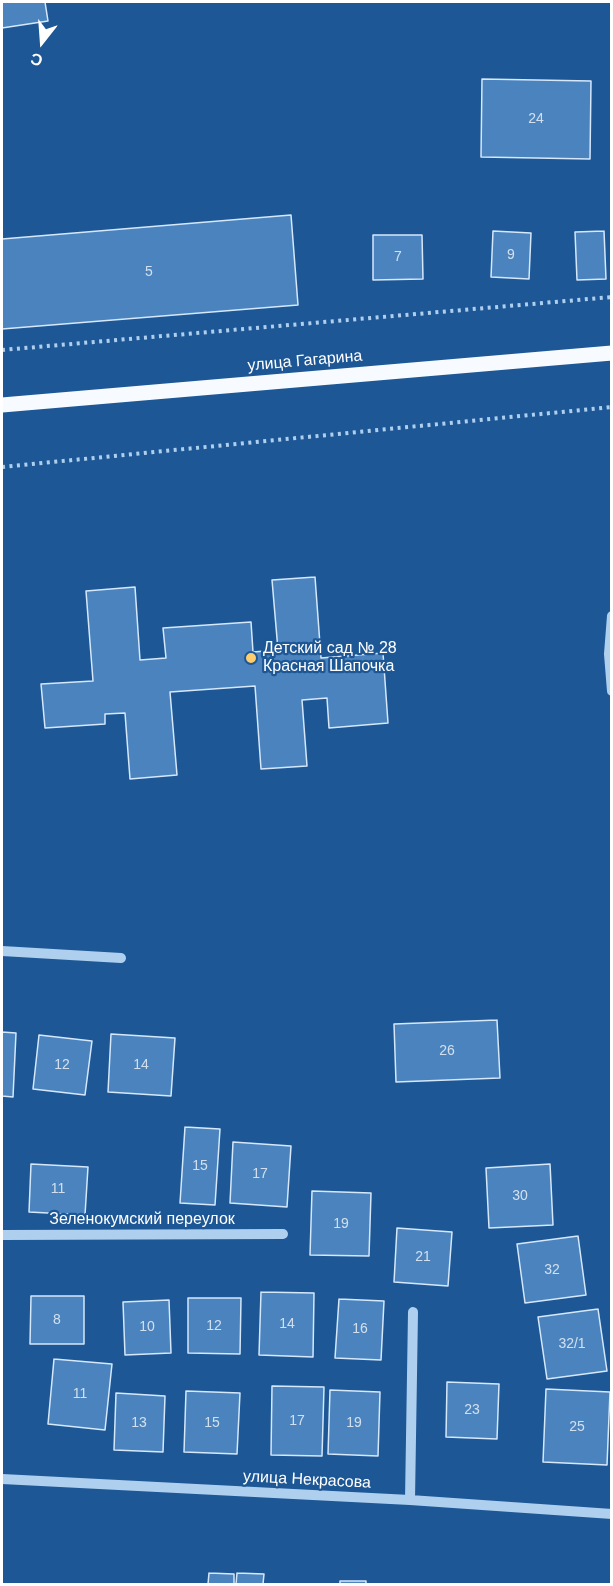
<!DOCTYPE html>
<meta charset="utf-8">
<style>
body{margin:0}
#map{position:relative;width:613px;height:1586px;overflow:hidden;background:#1d5795;font-family:Arial,sans-serif}
canvas{display:block}
.frame{position:absolute;inset:0;border:3px solid #fff;pointer-events:none}
.north{position:absolute;left:12px;top:12px;width:60px;height:60px;-webkit-text-stroke:4px #1d5795;paint-order:stroke;rotate:197deg;font-size:16px;font-weight:700;line-height:24px;text-align:center;color:#fff}
.north::after{content:'';display:block;margin:auto;width:21px;height:27px;background:#fff;clip-path:polygon(50% 0,100% 100%,50% 72%,0 100%)}
</style>
<div id="map">
<canvas width="613" height="1586"></canvas>
<div class="frame"></div>
<div class="north">С</div>
</div>
<script>
const g = document.querySelector('canvas').getContext('2d');
g.lineJoin = 'round';
function fill(path, color) {
  g.fillStyle = color;
  g.fill(path, 'evenodd');
}
function poly(rows) {
  const path = new Path2D();
  for (const r of rows) {
    path.moveTo(r[0], r[1]);
    for (let i = 2; i < r.length; i += 2) path.lineTo(r[i], r[i + 1]);
  }
  return path;
}
function trace(path, color, width, dash) {
  g.strokeStyle = color;
  g.lineWidth = width;
  g.lineCap = dash ? 'butt' : 'round';
  g.setLineDash(dash || []);
  g.stroke(path);
}
function write(font, color, halo, rows, align = 'center') {
  g.font = font + ' Arial,sans-serif';
  g.lineWidth = 4.5;
  g.setLineDash([]);
  g.textBaseline = 'middle';
  g.strokeStyle = halo;
  g.fillStyle = color;
  for (const [text, x, y, turn = 0] of rows) {
    g.save();
    g.translate(x, y);
    g.rotate((+turn || 0) * Math.PI / 180);
    g.textAlign = isNaN(turn) ? turn : align;
    if (halo) g.strokeText(text, 0, 0);
    g.fillText(text, 0, 0);
    g.restore();
  }
}
const building = poly([
 [2,2,45,2,48,21,2,28,2,2],
 [482,79,591,81,590,159,481,157,482,79],
 [291,215,298,305,2,329,2,239,291,215],
 [493,231,531,233,529,279,491,277,493,231],
 [604,231,606,279,577,280,575,232,604,231],
 [373,235,422,235,423,279,373,280,373,235],
 [315,577,321,658,383,653,388,723,329,728,327,698,302,700,307,766,261,769,255,686,170,692,177,775,130,779,125,713,105,714,105,724,45,728,41,684,93,681,86,591,135,587,140,660,166,658,163,628,251,622,253,652,278,650,272,580,315,577],
 [497,1020,500,1078,396,1082,394,1024,497,1020],
 [2,1032,16,1033,13,1097,2,1096,2,1032],
 [111,1034,175,1038,171,1096,108,1092,111,1034],
 [39,1035,92,1041,85,1095,33,1089,39,1035],
 [185,1127,220,1129,215,1205,180,1203,185,1127],
 [233,1142,291,1146,287,1207,230,1203,233,1142],
 [31,1164,88,1167,85,1215,29,1212,31,1164],
 [550,1164,553,1225,489,1228,486,1168,550,1164],
 [312,1191,371,1193,369,1256,310,1255,312,1191],
 [397,1228,452,1232,448,1286,394,1282,397,1228],
 [578,1236,586,1295,525,1303,517,1244,578,1236],
 [261,1292,314,1293,313,1357,259,1355,261,1292],
 [31,1296,84,1296,84,1344,30,1344,31,1296],
 [188,1298,241,1298,240,1354,188,1353,188,1298],
 [339,1299,384,1301,381,1360,335,1358,339,1299],
 [169,1300,171,1353,125,1355,123,1302,169,1300],
 [598,1309,607,1371,547,1379,538,1317,598,1309],
 [54,1359,112,1364,105,1430,48,1424,54,1359],
 [447,1382,499,1384,497,1439,446,1437,447,1382],
 [272,1386,324,1387,322,1456,271,1455,272,1386],
 [546,1389,610,1392,607,1465,543,1462,546,1389],
 [330,1390,380,1392,378,1456,328,1454,330,1390],
 [186,1391,240,1393,237,1454,184,1452,186,1391],
 [116,1393,165,1396,163,1452,114,1450,116,1393],
 [209,1573,234,1574,234,1584,208,1584,209,1573],
 [237,1573,264,1574,263,1584,236,1584,237,1573],
 [340,1581,366,1581,366,1584,340,1584,340,1581]
]);
fill(building, '#4a83bd');
trace(building, '#d6e8fb', 1.5);
trace(poly([
 [2,350,612,297],
 [2,467,612,407]
]), '#afcfef', 4, [3, 4.5]);
trace(poly([
 [612,616,609,654,612,691],
 [2,951,121,958],
 [2,1235,283,1234],
 [2,1479,410,1500,612,1514],
 [410,1500,413,1312]
]), '#afcfef', 10);
trace(poly([
 [2,405,612,353]
]), '#f7fbff', 15);
for (const [x, y, r, color] of [
 [251,658,6,"#fecd6e"]
]) {
  const dot = new Path2D();
  dot.arc(x, y, r, 0, 2 * Math.PI);
  g.fillStyle = color;
  g.fill(dot);
  trace(dot, '#1d5795', 2);
}
write('14px', '#d2e0ee', null, [
 ["24",536,119],
 ["9",511,255],
 ["7",398,257],
 ["5",149,272],
 ["26",447,1051],
 ["12",62,1065],
 ["14",141,1065],
 ["15",200,1166],
 ["17",260,1174],
 ["11",58,1189],
 ["30",520,1196],
 ["19",341,1224],
 ["21",423,1257],
 ["32",552,1270],
 ["8",57,1320],
 ["14",287,1324],
 ["12",214,1326],
 ["10",147,1327],
 ["16",360,1329],
 ["32/1",572,1344],
 ["11",80,1394],
 ["23",472,1410],
 ["17",297,1421],
 ["13",139,1423],
 ["15",212,1423],
 ["19",354,1423],
 ["25",577,1427]
]);
write('16px', '#fff', '#1d5795', [
 ["улица Гагарина",305,361,-5],
 ["Зеленокумский переулок",142,1220],
 ["улица Некрасова",307,1480,3]
]);
write('16px', '#fff', '#1d5795', [
 ["Детский сад № 28",263,649],
 ["Красная Шапочка",263,667]
], 'left');
</script>
